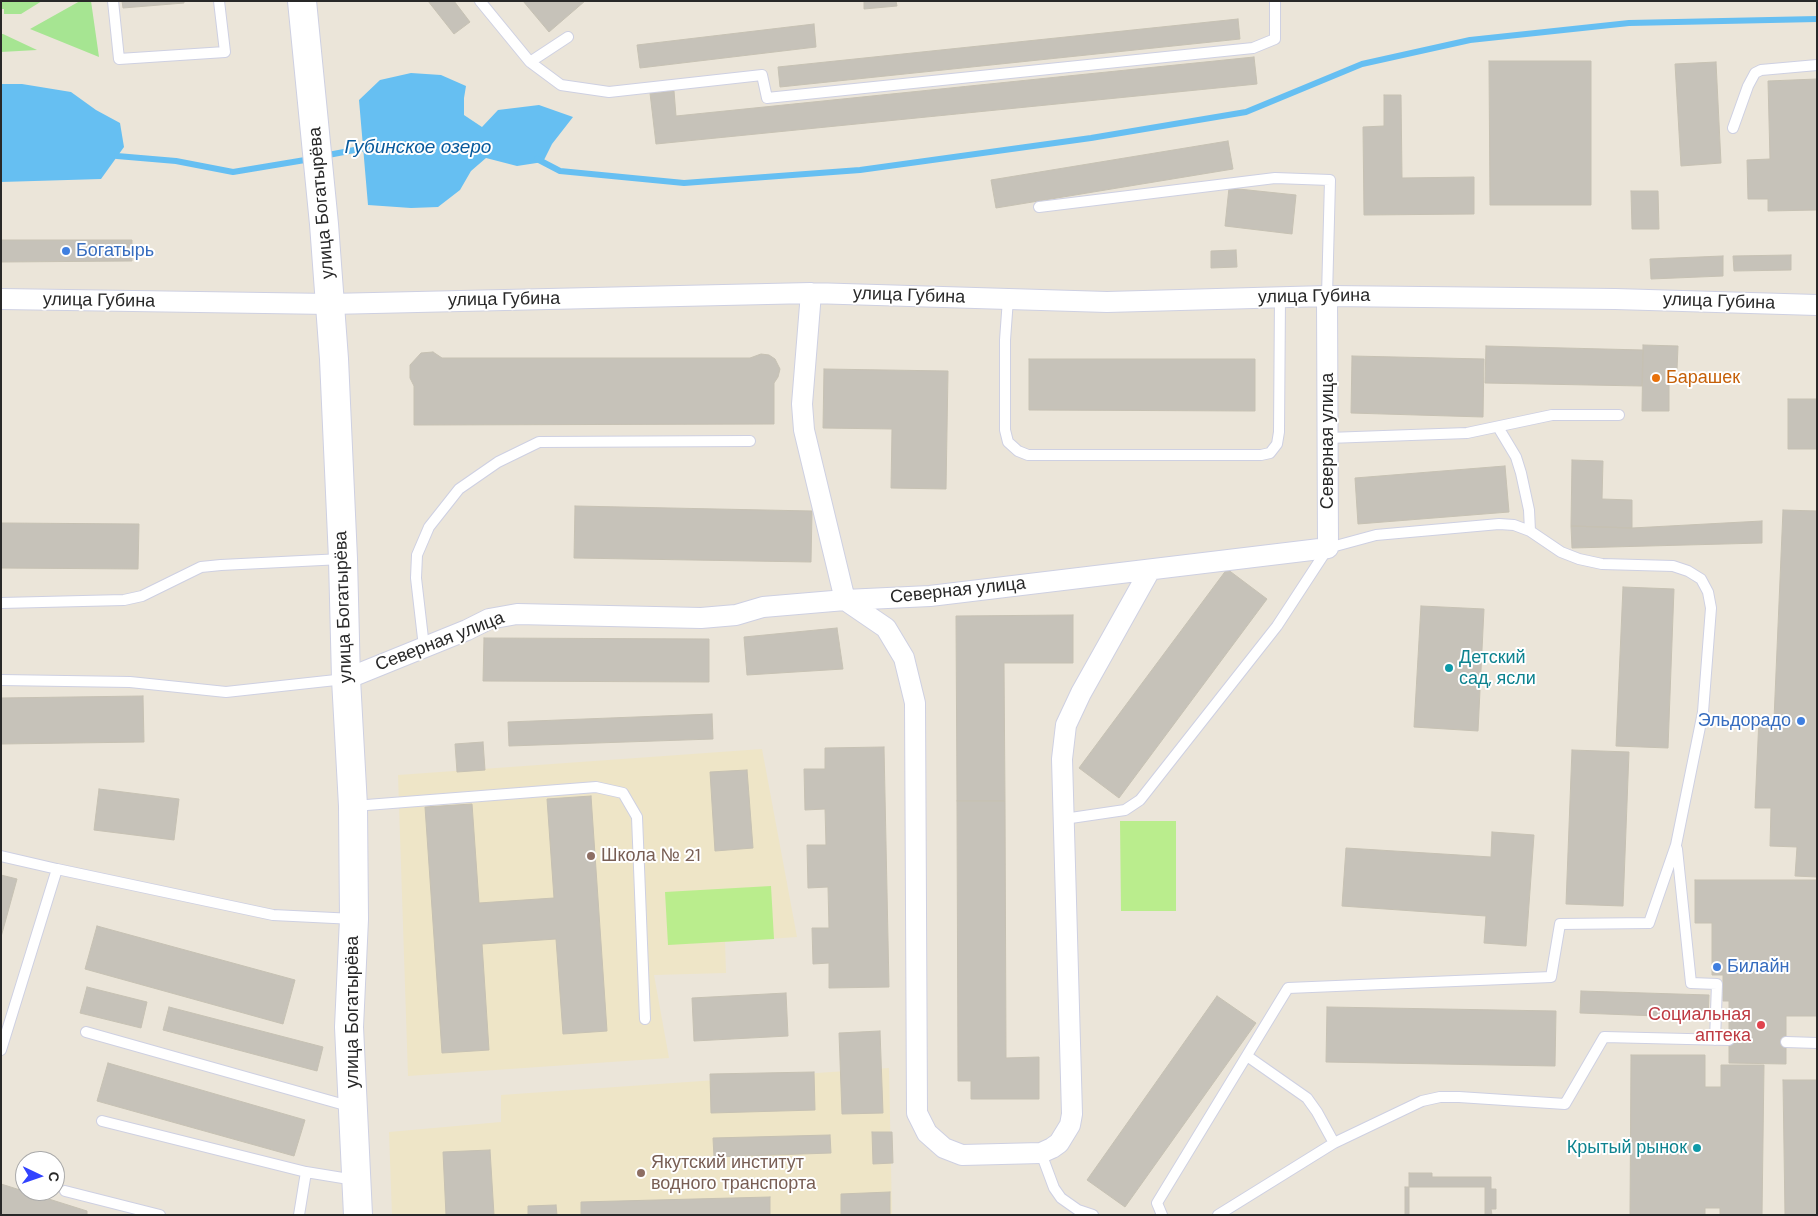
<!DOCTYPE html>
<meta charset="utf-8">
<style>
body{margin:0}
#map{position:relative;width:1818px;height:1216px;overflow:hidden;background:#ebe5d9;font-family:"DM Sans",sans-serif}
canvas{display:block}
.frame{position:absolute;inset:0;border:2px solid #282828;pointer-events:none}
.north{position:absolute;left:15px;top:1151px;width:50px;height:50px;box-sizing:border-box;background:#fff;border:1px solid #a9a9a9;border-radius:50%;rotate:93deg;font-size:14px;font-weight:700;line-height:20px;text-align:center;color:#282828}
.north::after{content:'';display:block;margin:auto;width:18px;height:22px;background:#3243ff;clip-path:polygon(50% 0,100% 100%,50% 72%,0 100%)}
</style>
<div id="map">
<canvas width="1818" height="1216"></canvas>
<div class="frame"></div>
<div class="north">С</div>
</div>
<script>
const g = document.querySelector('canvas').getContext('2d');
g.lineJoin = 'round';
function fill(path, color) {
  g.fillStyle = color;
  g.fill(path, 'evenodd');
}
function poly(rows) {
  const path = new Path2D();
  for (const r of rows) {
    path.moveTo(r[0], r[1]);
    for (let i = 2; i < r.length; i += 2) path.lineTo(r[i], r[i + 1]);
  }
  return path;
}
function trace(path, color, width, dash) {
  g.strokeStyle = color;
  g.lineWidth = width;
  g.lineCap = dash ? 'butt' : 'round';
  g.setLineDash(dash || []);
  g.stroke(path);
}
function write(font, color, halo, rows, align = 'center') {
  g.font = font + ' "DM Sans",sans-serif';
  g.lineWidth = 4;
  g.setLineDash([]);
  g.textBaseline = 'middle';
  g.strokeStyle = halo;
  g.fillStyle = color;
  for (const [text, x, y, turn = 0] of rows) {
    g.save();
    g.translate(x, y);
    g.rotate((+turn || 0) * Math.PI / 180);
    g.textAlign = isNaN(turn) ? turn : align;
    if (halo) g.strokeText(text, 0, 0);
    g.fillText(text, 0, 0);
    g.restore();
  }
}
fill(poly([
 [762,749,797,937,725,942,726,973,654,975,669,1058,408,1076,398,775],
 [889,1068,892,1215,392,1215,389,1132,501,1122,501,1095]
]), '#eee5c7');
fill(poly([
 [1,1,42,1,21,14,4,14,4,9,1,9],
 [80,1,91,1,99,57,30,29],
 [1,34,3,34,37,50,1,52]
]), '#a6e592');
fill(poly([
 [1120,821,1176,821,1176,911,1121,911],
 [771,886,774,939,668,945,665,892]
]), '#baed8d');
fill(poly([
 [411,73,441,75,466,86,464,98,464,115,482,127,498,110,539,105,573,117,552,144,543,162,517,166,486,158,471,171,460,190,438,207,411,208,368,205,359,100,380,80],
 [1,84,22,84,71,92,96,110,120,123,124,147,101,179,1,182]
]), '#66bff2');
trace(poly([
 [117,156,176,161,233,172,311,159],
 [323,156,370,147],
 [537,159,560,171,684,183,860,170,1091,138,1246,112,1362,64,1470,40,1629,23,1817,19]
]), '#66bff2', 6);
const building = poly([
 [122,1,184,1,184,3,123,8,122,1],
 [428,1,454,1,470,22,454,34,428,1],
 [523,1,585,1,549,32,523,1],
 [864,1,896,1,897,6,864,9,864,1],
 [1238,19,1240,39,780,87,778,67,1238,19],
 [814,24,816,47,640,68,637,45,814,24],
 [1254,57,1257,84,656,144,650,93,674,91,676,116,1254,57],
 [1489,61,1591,61,1591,205,1490,205,1489,61],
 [1716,62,1721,163,1681,166,1675,64,1716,62],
 [1817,79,1817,210,1768,211,1768,199,1748,199,1747,160,1770,159,1768,81,1817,79],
 [1384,95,1401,95,1402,178,1474,177,1474,214,1364,215,1363,127,1384,126,1384,95],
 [1228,141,1233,169,996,208,991,180,1228,141],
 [1229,188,1296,195,1292,234,1225,226,1229,188],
 [1631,191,1658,191,1659,229,1632,229,1631,191],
 [1,240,132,240,132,261,1,262,1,240],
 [1236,250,1237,267,1211,268,1211,251,1236,250],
 [1791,255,1791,270,1734,271,1733,256,1791,255],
 [1723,256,1723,276,1651,279,1650,259,1723,256],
 [1643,345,1678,346,1677,370,1669,370,1669,411,1642,411,1643,345],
 [1486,346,1643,350,1642,386,1485,383,1486,346],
 [433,352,442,358,750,358,761,354,769,355,775,359,780,369,778,377,774,383,774,424,414,425,414,386,410,378,410,365,421,353,433,352],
 [1352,356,1484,359,1483,417,1351,413,1352,356],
 [1029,359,1255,359,1255,411,1029,410,1029,359],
 [824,369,948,371,946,489,891,488,892,429,823,428,824,369],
 [1788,399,1817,399,1817,449,1788,449,1788,399],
 [1572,460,1603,461,1602,499,1632,500,1632,528,1571,526,1572,460],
 [1505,466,1509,512,1358,524,1355,478,1505,466],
 [575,506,812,511,811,562,574,558,575,506],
 [1783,510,1817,511,1817,877,1795,876,1797,847,1770,846,1771,808,1755,808,1759,718,1774,719,1783,510],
 [1762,521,1762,543,1572,548,1571,526,1632,528,1762,521],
 [1,523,139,524,138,569,1,568,1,523],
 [1227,569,1267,599,1119,798,1079,768,1227,569],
 [1623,587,1674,589,1668,748,1616,746,1623,587],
 [1421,606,1484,609,1478,731,1414,727,1421,606],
 [1073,615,1073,663,1004,663,1005,801,957,801,956,616,1073,615],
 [837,628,843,669,747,675,744,637,837,628],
 [484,638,709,639,709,682,483,681,484,638],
 [143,696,144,742,1,744,1,698,143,696],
 [712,714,713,739,509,746,508,722,712,714],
 [483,742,485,770,457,772,455,744,483,742],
 [884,747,889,987,829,988,829,963,813,964,812,928,829,928,828,887,808,888,807,845,826,845,825,809,805,810,804,769,825,769,825,748,884,747],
 [1572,750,1629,752,1623,906,1566,904,1572,750],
 [747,770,753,848,715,851,710,772,747,770],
 [99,789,179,799,174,840,94,830,99,789],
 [591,796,607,1031,563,1034,556,939,482,944,489,1050,442,1053,425,807,472,804,479,903,554,898,547,799,591,796],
 [957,801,1005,801,1006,1058,1039,1057,1039,1099,971,1099,971,1081,958,1081,957,801],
 [1492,832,1534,835,1526,946,1484,943,1486,916,1342,906,1346,848,1491,857,1492,832],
 [1,875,17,879,1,937,1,875],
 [1695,880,1817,880,1817,1016,1786,1016,1786,1064,1729,1063,1729,1001,1723,1001,1723,975,1712,975,1712,923,1695,923,1695,880],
 [97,926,295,980,283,1024,85,969,97,926],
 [87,987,147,1002,141,1028,80,1013,87,987],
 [1581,991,1709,995,1708,1018,1580,1013,1581,991],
 [786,993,788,1036,694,1041,692,998,786,993],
 [1217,996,1256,1023,1125,1207,1087,1180,1217,996],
 [169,1007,323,1047,317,1071,163,1030,169,1007],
 [1327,1007,1556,1011,1555,1066,1326,1062,1327,1007],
 [880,1031,883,1113,842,1114,839,1033,880,1031],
 [1631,1055,1705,1055,1705,1087,1721,1087,1721,1065,1764,1065,1762,1215,1720,1215,1720,1208,1705,1208,1705,1215,1630,1215,1631,1055],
 [108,1063,305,1120,294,1156,97,1101,108,1063],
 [814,1072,815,1110,711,1113,710,1074,814,1072],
 [1783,1080,1817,1080,1817,1215,1785,1215,1783,1080],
 [872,1132,892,1132,893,1163,873,1164,872,1132],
 [830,1135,831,1153,714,1157,713,1138,830,1135],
 [490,1150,494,1215,446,1215,443,1152,490,1150],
 [1409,1173,1432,1173,1432,1177,1491,1177,1491,1189,1496,1189,1496,1209,1491,1209,1492,1215,1409,1215,1409,1173],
 [1,1184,87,1211,87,1215,1,1215,1,1184],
 [1405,1187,1485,1187,1485,1215,1405,1215,1405,1187],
 [890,1192,890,1215,841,1215,841,1194,890,1192],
 [770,1197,770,1215,581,1215,581,1202,770,1197],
 [556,1205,557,1215,528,1215,528,1206,556,1205]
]);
fill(building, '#c6c2b9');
trace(building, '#c6c1b3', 1);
const lane = poly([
 [113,1,119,59,225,52,219,1],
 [480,1,530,62,568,37],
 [530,62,561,85,609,92,762,75,767,98,1253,48,1275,39,1275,1],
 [1733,128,1748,86,1755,73,1761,70,1817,65],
 [1039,207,1275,178,1330,180,1327,296],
 [1008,299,1005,340,1005,430,1008,442,1018,451,1028,455,1261,455,1270,453,1277,444,1279,432,1280,297],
 [1498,427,1516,457,1521,473,1529,510,1530,531],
 [1328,438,1467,433,1552,415,1619,415],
 [1,603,124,600,142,596,201,567,221,565,342,559],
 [424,647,416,578,417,555,429,527,459,489,498,462,539,442,750,441],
 [1,680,130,682,226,692,345,679],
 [354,806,596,787,623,793,637,817,645,1019],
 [1064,819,1125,810,1140,800,1277,626,1328,548,1376,535,1499,524,1514,525,1530,531,1561,552,1579,559,1602,564,1673,566,1688,571,1701,579,1708,592,1711,608,1703,712,1676,845,1649,923,1560,924,1551,977,1288,988,1157,1203,1162,1215],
 [1677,849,1691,983,1717,984,1715,1040],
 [1,856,57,869],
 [86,1032,352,1107],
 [1786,1042,1817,1043],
 [1,1050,57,869,273,915,354,919],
 [1247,1056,1307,1098,1317,1112,1334,1143],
 [102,1121,306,1172],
 [1041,1153,1054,1188,1061,1198,1078,1210,1093,1215],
 [65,1191,160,1215],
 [299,1215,306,1172,355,1180],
 [1218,1215,1334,1143,1422,1101,1440,1097,1459,1097,1565,1104,1604,1037,1729,1040]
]);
const street = poly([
 [811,293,802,404,804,430,845,600,886,628,904,658,915,703,917,1113,927,1133,944,1148,962,1155,1041,1153,1052,1148,1059,1143,1070,1125,1072,1114,1062,759,1066,725,1081,693,1150,570],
 [1,299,330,304,811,293,1107,302,1327,296,1615,299,1817,305],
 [346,679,467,630,489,619,517,614,701,618,736,615,763,607,845,600,930,596,1328,548,1327,296]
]);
const secondary = poly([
 [302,1,324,224,334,359,343,559,346,679,353,806,354,919,349,1027,358,1215]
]);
trace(lane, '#ced0e2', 12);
trace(street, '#ced0e2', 22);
trace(secondary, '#ced0e2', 30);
trace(lane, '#fff', 10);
trace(street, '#fff', 20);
trace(secondary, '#fff', 28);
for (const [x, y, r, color] of [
 [66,251,5,"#3f7fe0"],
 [1656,378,5,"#e8710a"],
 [1449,668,5,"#0f9aa8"],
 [1801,721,5,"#3f7fe0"],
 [591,856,5,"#8d6e63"],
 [1717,967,5,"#3f7fe0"],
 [1761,1025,5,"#e0444e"],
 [1697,1148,5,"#0f9aa8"],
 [641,1173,5,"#8d6e63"]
]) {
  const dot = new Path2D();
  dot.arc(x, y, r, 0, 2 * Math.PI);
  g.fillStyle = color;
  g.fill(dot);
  trace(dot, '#fff', 2);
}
write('18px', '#282828', '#fff', [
 ["улица Богатырёва",322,203,-95],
 ["улица Губина",909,296,2],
 ["улица Губина",1314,297,-1],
 ["улица Губина",504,300,-1],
 ["улица Губина",99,301,1],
 ["улица Губина",1719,302,2],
 ["Северная улица",1328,441,-90],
 ["Северная улица",958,591,-6],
 ["улица Богатырёва",344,607,-92],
 ["Северная улица",440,642,-21],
 ["улица Богатырёва",353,1012,-90]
]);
write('18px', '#366cbe', '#fff', [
 ["Богатырь",76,251],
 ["Эльдорадо",1791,721,"right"],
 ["Билайн",1727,967]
], 'left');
write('18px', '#c56008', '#fff', [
 ["Барашек",1666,378]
], 'left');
write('18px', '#0d838f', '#fff', [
 ["Детский",1459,658],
 ["сад, ясли",1459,679],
 ["Крытый рынок",1687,1148,"right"]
], 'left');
write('18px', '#785e54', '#fff', [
 ["Школа № 21",601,856],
 ["Якутский институт",651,1163],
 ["водного транспорта",651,1184]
], 'left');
write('18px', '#be3a42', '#fff', [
 ["Социальная",1751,1015],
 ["аптека",1751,1036]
], 'right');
write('italic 19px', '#085a9c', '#fff', [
 ["Губинское озеро",418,148]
]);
</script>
